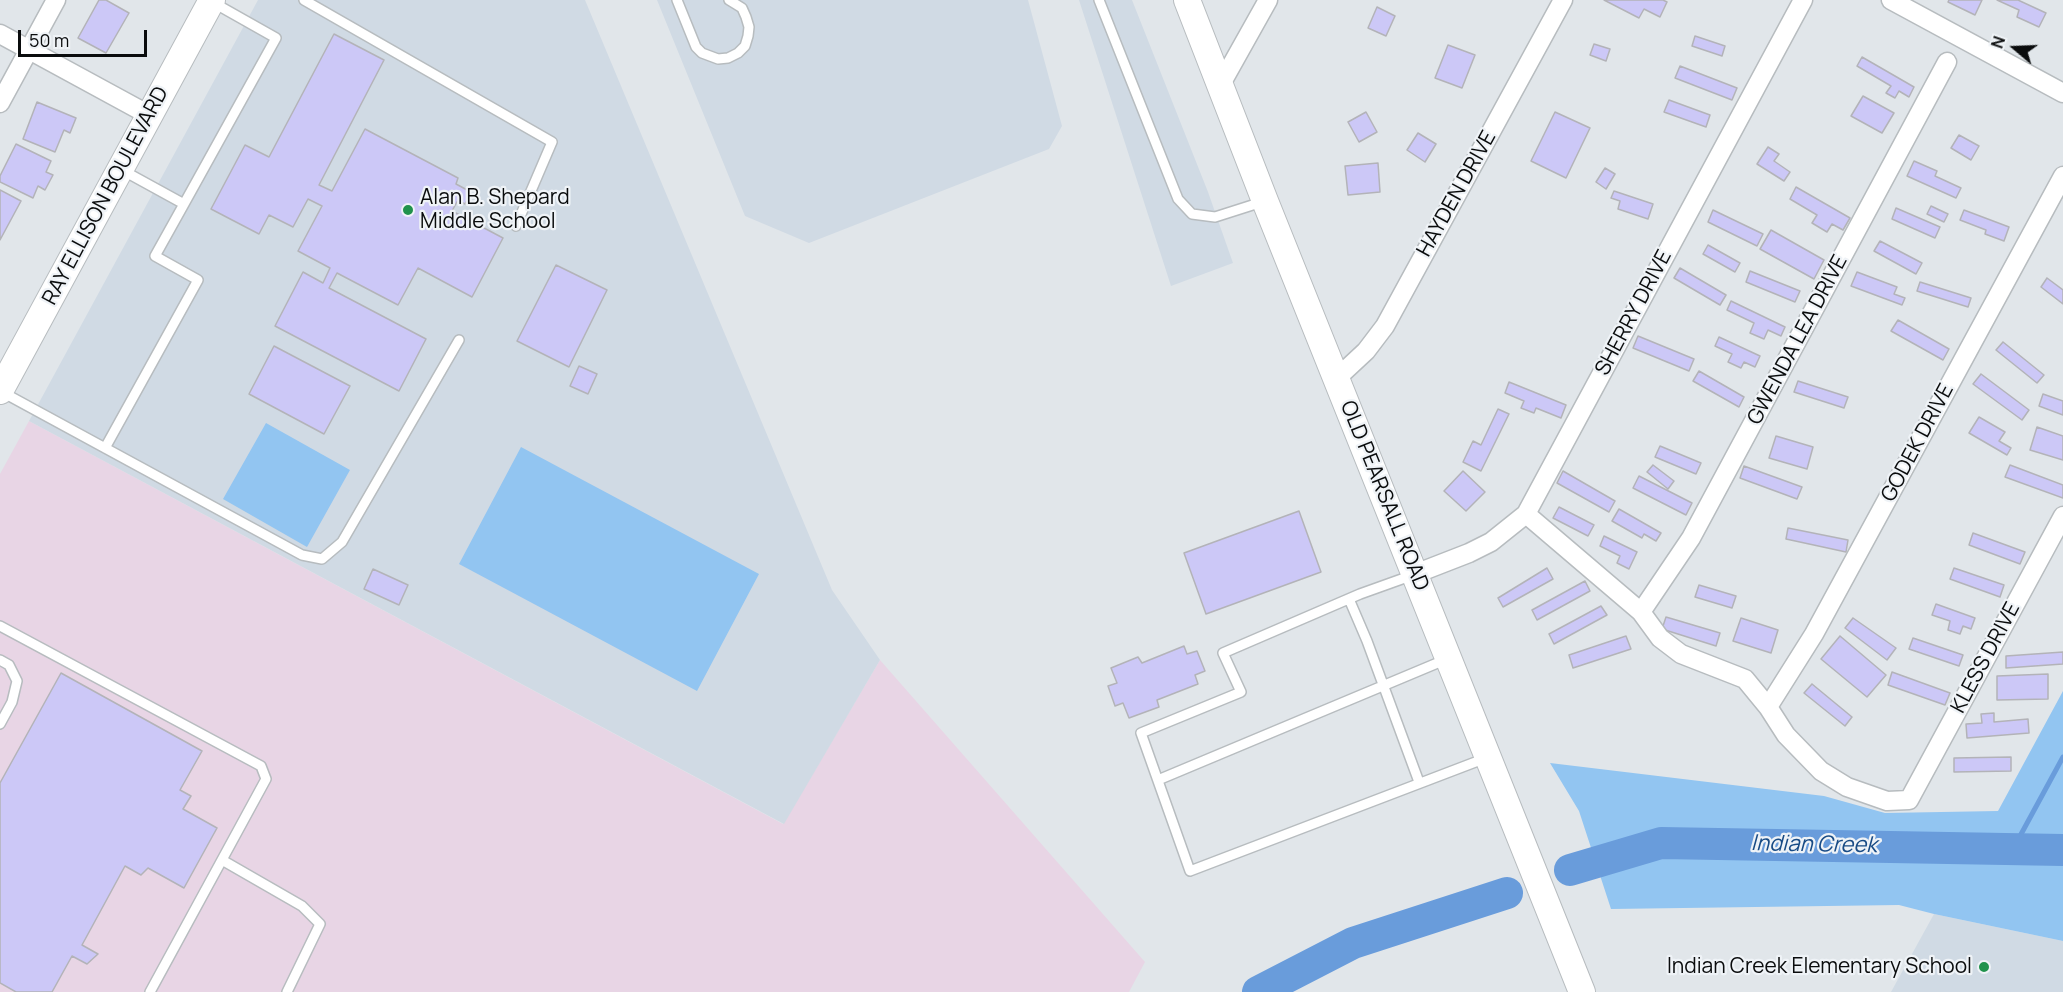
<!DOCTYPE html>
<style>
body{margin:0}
#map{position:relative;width:2063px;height:992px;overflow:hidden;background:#e1e6ea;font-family:Manrope,sans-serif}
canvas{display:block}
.north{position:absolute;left:1985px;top:18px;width:60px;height:60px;-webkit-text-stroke:4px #eff3f7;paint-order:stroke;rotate:289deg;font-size:16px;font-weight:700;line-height:24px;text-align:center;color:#0a0c0d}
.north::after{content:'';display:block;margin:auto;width:21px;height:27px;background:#0a0c0d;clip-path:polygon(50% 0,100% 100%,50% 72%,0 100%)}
.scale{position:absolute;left:18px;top:30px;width:129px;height:27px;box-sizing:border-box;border:3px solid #0a0c0d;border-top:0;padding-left:8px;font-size:18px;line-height:21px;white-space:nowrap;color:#0a0c0d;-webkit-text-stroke:4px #eff3f7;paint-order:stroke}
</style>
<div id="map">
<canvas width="2063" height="992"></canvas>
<div class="north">N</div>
<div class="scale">50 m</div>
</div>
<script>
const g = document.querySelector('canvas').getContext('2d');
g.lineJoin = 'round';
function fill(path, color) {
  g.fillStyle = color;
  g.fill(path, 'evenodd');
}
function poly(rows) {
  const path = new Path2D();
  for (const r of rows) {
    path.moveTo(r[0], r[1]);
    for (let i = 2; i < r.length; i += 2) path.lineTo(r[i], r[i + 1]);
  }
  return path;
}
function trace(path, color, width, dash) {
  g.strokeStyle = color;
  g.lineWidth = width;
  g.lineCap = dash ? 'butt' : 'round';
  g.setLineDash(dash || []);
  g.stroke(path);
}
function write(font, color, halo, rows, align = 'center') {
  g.font = font + ' Manrope,sans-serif';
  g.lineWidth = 4.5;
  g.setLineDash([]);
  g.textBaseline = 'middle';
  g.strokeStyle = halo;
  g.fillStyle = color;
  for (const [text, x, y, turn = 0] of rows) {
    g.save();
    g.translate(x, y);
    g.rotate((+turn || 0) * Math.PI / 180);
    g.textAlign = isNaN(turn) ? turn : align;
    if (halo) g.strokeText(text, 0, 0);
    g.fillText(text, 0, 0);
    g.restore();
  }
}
fill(poly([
 [29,421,783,824,880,660,1145,962,1129,992,0,992,0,474]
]), '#e8d5e5');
fill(poly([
 [258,0,585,0,832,590,880,660,784,824,29,421],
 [657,0,1028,0,1062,126,1049,149,809,243,745,216],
 [1079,0,1132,0,1208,192,1233,263,1171,286],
 [1934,914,2063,941,2063,992,1891,992]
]), '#d0dae4');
fill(poly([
 [266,423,350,470,307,547,223,499],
 [521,447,759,574,697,691,459,564],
 [2063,691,2063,941,1934,914,1899,905,1611,909,1579,811,1550,763,1824,796,1885,813,1998,811]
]), '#92c5f1');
trace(poly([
 [2013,849,2063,757],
 [1271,985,1274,992]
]), '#699cdb', 5);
trace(poly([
 [1570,870,1661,843,2063,850],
 [1258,992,1353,943,1507,893]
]), '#699cdb', 32);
const building = poly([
 [99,0,106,0,129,13,106,53,78,38,99,0],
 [1604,0,1663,0,1667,2,1660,17,1644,9,1639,18,1604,0],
 [1949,0,1982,0,1975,15,1948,2,1949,0],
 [1997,0,2018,0,2046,13,2039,27,2017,17,2019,10,1997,0],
 [1377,7,1395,16,1386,36,1368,28,1377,7],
 [334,34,384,60,319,185,332,191,365,129,458,178,456,184,471,192,465,204,458,200,452,211,503,238,472,297,418,268,398,305,337,273,329,288,426,339,399,391,275,326,303,272,323,283,330,268,298,251,322,206,308,199,293,227,269,215,259,234,211,209,245,145,269,157,334,34],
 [1695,36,1725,46,1722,56,1692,46,1695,36],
 [1594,44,1610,49,1606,61,1590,55,1594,44],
 [1448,45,1475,55,1462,88,1435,78,1448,45],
 [1862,57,1914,87,1909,97,1899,91,1895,98,1886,93,1891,86,1857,66,1862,57],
 [1680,66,1737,88,1732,100,1675,78,1680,66],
 [1863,96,1894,113,1882,133,1851,116,1863,96],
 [1669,100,1710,115,1706,127,1664,112,1669,100],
 [37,102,76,118,70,133,64,130,55,152,23,139,37,102],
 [1366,112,1377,132,1359,142,1348,122,1366,112],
 [1555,112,1590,128,1566,178,1531,161,1555,112],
 [1418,133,1436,144,1425,162,1407,150,1418,133],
 [1959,135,1979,146,1971,160,1951,148,1959,135],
 [16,144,51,161,46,172,53,175,45,190,38,186,33,198,0,182,0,176,16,144],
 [1768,147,1779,154,1774,161,1790,172,1784,181,1757,164,1768,147],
 [1914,161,1937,171,1935,176,1961,188,1956,198,1907,176,1914,161],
 [1378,163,1380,192,1348,195,1345,166,1378,163],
 [1605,168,1615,174,1606,189,1596,182,1605,168],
 [1796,187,1850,218,1843,230,1832,224,1827,232,1812,223,1817,215,1790,199,1796,187],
 [0,190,21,201,0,240,0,190],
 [1614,191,1653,204,1648,219,1618,209,1620,201,1611,198,1614,191],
 [1931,206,1948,214,1944,222,1927,214,1931,206],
 [1896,208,1940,227,1935,238,1892,219,1896,208],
 [1713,210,1763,234,1757,246,1708,222,1713,210],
 [1964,210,2009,227,2004,241,1985,234,1986,230,1960,220,1964,210],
 [1771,230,1824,260,1814,279,1760,249,1771,230],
 [1880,241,1922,263,1916,274,1874,251,1880,241],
 [1708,245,1740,263,1735,272,1703,254,1708,245],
 [556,265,607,290,569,367,517,341,556,265],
 [1680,268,1726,295,1720,305,1674,278,1680,268],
 [1750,271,1800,291,1795,302,1746,282,1750,271],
 [1857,272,1897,287,1894,294,1905,298,1902,305,1851,286,1857,272],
 [2047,278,2063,290,2063,304,2041,287,2047,278],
 [1920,282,1971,298,1968,307,1917,291,1920,282],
 [1731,301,1785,327,1781,336,1768,330,1764,339,1750,333,1754,323,1727,310,1731,301],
 [1898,320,1949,349,1943,360,1891,331,1898,320],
 [1638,336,1694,359,1689,371,1633,348,1638,336],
 [1719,337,1760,356,1755,367,1744,362,1741,368,1728,362,1732,354,1715,346,1719,337],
 [2003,342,2044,375,2037,383,1996,350,2003,342],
 [274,346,350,386,324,434,249,394,274,346],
 [579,366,597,374,588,394,570,386,579,366],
 [1699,371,1744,397,1739,407,1693,381,1699,371],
 [1981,374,2029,410,2022,420,1973,384,1981,374],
 [1798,381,1848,397,1844,408,1794,392,1798,381],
 [1509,382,1566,405,1561,418,1536,408,1534,413,1521,408,1524,401,1505,393,1509,382],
 [2043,394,2063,401,2063,415,2039,406,2043,394],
 [1498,409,1509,414,1481,471,1463,462,1473,441,1481,445,1498,409],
 [1979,417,2005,432,1999,441,2011,448,2007,455,1969,433,1979,417],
 [2037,427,2063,436,2063,460,2030,450,2037,427],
 [1776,436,1813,447,1807,469,1769,458,1776,436],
 [1660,446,1701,463,1696,474,1655,457,1660,446],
 [1653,465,1674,481,1668,489,1647,472,1653,465],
 [2010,465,2063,485,2063,498,2005,477,2010,465],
 [1744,466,1802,487,1797,499,1740,478,1744,466],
 [1463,471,1485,492,1466,511,1444,491,1463,471],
 [1563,471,1615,501,1609,512,1557,483,1563,471],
 [1639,476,1692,503,1686,515,1633,488,1639,476],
 [1559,507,1594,525,1588,536,1553,518,1559,507],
 [1619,509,1661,533,1656,541,1644,534,1642,538,1612,521,1619,509],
 [1299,511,1321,572,1206,614,1184,553,1299,511],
 [1788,528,1848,540,1846,552,1786,539,1788,528],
 [1973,533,2025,552,2020,564,1969,545,1973,533],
 [1604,536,1637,552,1629,569,1617,563,1620,556,1600,546,1604,536],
 [1547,568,1553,579,1503,607,1498,598,1547,568],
 [1954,568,2004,585,2000,597,1950,579,1954,568],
 [373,569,408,585,399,605,364,589,373,569],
 [1585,581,1590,591,1537,620,1532,610,1585,581],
 [1699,585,1736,596,1732,608,1695,597,1699,585],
 [1936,604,1975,618,1971,629,1963,626,1960,634,1948,630,1950,621,1932,615,1936,604],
 [1601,606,1607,615,1554,644,1549,634,1601,606],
 [1666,617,1720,633,1716,646,1662,629,1666,617],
 [1741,618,1778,630,1771,653,1733,641,1741,618],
 [1853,618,1896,648,1887,660,1845,628,1853,618],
 [1626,636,1631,649,1573,668,1569,655,1626,636],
 [1840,636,1886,675,1867,697,1821,659,1840,636],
 [1913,638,1963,655,1959,666,1909,649,1913,638],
 [1184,646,1187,654,1197,651,1205,671,1195,675,1198,684,1157,700,1159,707,1129,718,1123,703,1115,706,1108,686,1117,683,1111,668,1138,657,1142,663,1184,646],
 [2063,652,2063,664,2006,668,2006,656,2063,652],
 [1892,672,1950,693,1945,705,1888,685,1892,672],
 [61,673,202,751,180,790,191,796,183,809,217,828,184,888,148,868,141,875,125,866,82,945,98,954,87,964,72,956,52,992,16,992,0,983,0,783,61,673],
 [2048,674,2048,699,1997,700,1997,676,2048,674],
 [1812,684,1852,717,1845,726,1804,693,1812,684],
 [1994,713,1994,722,2028,719,2029,733,1967,738,1966,724,1982,723,1981,714,1994,713],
 [2011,757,2011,771,1954,772,1954,758,2011,757]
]);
fill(building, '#ccc8f7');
trace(building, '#b3b3b8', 1.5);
const service = poly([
 [304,0,552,142,516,226],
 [677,0,696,47,702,53,718,59,728,58,738,53,745,46,748,36,749,27,746,17,742,8,729,0],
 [1099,0,1178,199,1192,214,1215,217,1262,202],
 [122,170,184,204,276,38,214,3],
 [2,392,302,555,322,559,342,542,459,340],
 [105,448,198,280,155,256,184,204],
 [1413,575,1360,594,1223,653,1241,692,1141,733,1190,871,1486,758],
 [1349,599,1367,641,1419,782],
 [0,626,261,766,266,779,150,992],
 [0,660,9,665,17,681,12,702,0,724],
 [1158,780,1447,659],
 [222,860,302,906,320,924,287,992]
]);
const minor = poly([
 [1891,0,2063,93],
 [0,34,149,115],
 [1221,84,1268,0],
 [0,103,56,0],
 [1337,378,1366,351,1385,326,1563,0],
 [1526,514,1641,612,1660,638,1681,654,1745,679,1768,707,1786,735,1821,771,1847,787,1887,801,1909,800,2063,516],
 [1415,574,1469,553,1491,542,1526,514,1803,0],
 [1641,612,1691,538,1947,62],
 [1768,707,1814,634,2063,176]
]);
const secondary = poly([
 [1187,0,1265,201,1582,992],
 [0,391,212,0]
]);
trace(service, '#b7bcbf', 12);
trace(minor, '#b7bcbf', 21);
trace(secondary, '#b7bcbf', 28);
trace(service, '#fff', 9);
trace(minor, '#fff', 18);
trace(secondary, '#fff', 26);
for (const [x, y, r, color] of [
 [408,210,6,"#20924c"],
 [1984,967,6,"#20924c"]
]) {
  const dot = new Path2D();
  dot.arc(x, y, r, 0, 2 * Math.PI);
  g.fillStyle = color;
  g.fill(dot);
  trace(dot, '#eff3f7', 2);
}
write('21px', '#0a0c0d', '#eff3f7', [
 ["HAYDEN DRIVE",1457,194,-61],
 ["RAY ELLISON BOULEVARD",106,196,-62],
 ["SHERRY DRIVE",1634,313,-62],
 ["GWENDA LEA DRIVE",1798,340,-62],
 ["GODEK DRIVE",1918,443,-62],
 ["OLD PEARSALL ROAD",1384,496,68],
 ["KLESS DRIVE",1986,658,-62]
]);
write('21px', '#0a0c0d', '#eff3f7', [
 ["Alan B. Shepard",420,198],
 ["Middle School",420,222],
 ["Indian Creek Elementary School",1972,967,"right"]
], 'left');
write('italic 22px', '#184b85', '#eff3f7', [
 ["Indian Creek",1814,845,1]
]);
</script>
